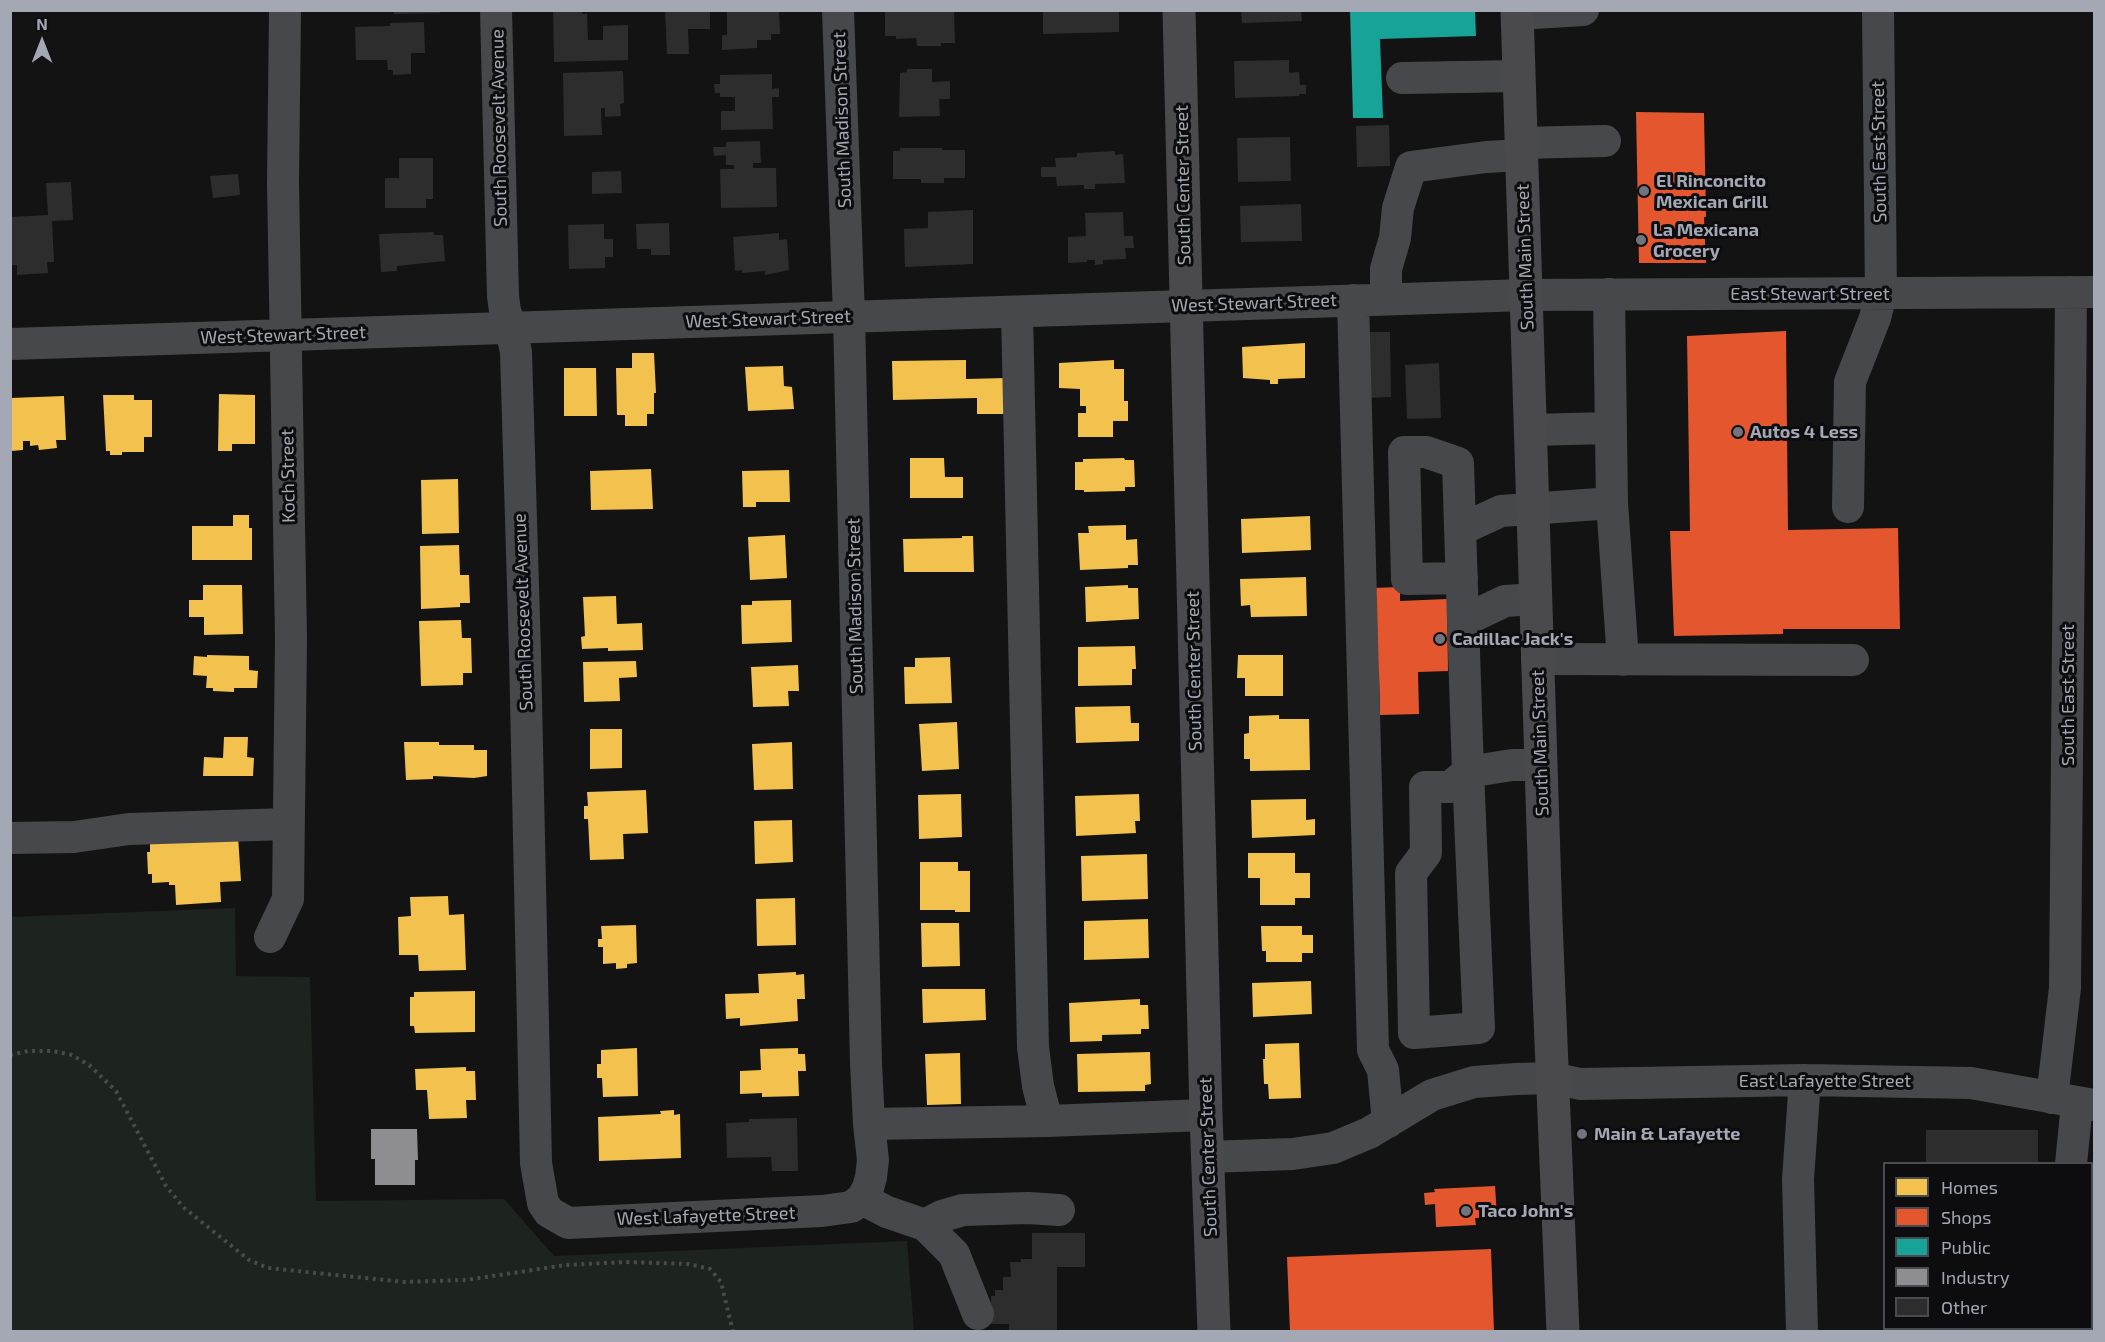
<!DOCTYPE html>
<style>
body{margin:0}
#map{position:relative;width:2105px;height:1342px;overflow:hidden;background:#131313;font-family:"Exo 2",sans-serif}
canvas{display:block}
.frame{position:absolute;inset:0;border:12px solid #a4a8b4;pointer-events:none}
.legend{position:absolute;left:1883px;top:1162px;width:210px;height:168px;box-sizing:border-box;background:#0d0d0f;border:2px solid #494b51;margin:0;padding:8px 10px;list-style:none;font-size:18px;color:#a4a8b4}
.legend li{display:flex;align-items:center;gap:12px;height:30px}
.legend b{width:30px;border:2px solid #494b51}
.north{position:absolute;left:12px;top:12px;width:60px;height:60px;-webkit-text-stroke:4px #0d0d0f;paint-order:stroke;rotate:0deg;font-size:16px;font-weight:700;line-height:24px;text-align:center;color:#a4a8b4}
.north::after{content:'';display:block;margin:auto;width:21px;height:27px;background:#a4a8b4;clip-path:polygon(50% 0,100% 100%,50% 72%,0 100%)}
</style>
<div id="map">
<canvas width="2105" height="1342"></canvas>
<div class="frame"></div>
<ul class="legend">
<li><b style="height:16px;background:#f2c14e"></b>Homes</li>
<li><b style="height:16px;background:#e4572e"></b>Shops</li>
<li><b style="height:16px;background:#17a398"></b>Public</li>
<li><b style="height:16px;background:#8d8d92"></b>Industry</li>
<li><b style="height:16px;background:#2d2d2e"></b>Other</li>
</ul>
<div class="north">N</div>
</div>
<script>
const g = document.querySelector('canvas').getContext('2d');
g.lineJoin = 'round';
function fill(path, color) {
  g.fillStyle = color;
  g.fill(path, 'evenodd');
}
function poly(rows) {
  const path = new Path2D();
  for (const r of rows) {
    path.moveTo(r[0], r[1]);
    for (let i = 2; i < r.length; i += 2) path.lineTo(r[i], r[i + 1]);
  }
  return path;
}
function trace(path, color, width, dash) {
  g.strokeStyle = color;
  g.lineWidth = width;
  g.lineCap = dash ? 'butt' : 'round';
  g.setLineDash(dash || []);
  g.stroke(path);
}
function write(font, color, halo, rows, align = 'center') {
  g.font = font + ' "Exo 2",sans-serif';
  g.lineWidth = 6;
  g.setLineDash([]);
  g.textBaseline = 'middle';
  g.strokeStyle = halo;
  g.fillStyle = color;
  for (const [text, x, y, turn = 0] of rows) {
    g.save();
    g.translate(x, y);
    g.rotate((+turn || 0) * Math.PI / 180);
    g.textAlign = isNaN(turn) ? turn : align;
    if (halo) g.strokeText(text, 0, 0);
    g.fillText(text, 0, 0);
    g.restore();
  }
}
fill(poly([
 [235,908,236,976,310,977,316,1201,504,1199,554,1256,907,1241,914,1331,11,1331,11,917]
]), '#1d231e');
fill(poly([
 [1305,343,1305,378,1278,379,1278,384,1270,384,1270,380,1243,378,1242,347],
 [632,353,654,353,656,393,654,393,654,414,647,414,647,426,625,426,625,415,617,415,616,368,632,368],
 [966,360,966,379,1006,378,1007,414,977,414,977,398,893,400,892,361],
 [1114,360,1114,369,1124,369,1124,401,1128,401,1128,421,1113,421,1113,437,1078,437,1078,413,1086,413,1086,406,1080,406,1080,389,1059,388,1059,363],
 [783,366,784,386,792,387,794,409,748,411,745,367],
 [564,368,596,368,597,416,564,416],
 [219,394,255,395,255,444,232,444,232,451,218,451],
 [103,395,134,395,134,400,152,400,152,437,144,437,144,452,122,452,122,455,110,455,110,451,106,451],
 [64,396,66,440,56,440,57,448,39,450,38,445,30,446,30,441,23,441,23,450,11,451,10,398],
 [910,458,944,458,945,477,963,477,963,498,910,498],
 [1124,458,1125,460,1134,460,1135,487,1125,487,1125,491,1084,492,1084,490,1075,490,1075,462,1083,462,1083,459],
 [651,469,653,509,591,510,590,471],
 [789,470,790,502,756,502,756,507,743,507,742,471],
 [458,479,459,533,422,534,421,480],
 [233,515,249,515,249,528,252,528,252,560,192,560,192,526,233,526],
 [1310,516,1311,550,1242,553,1241,519],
 [1126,525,1126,540,1137,539,1138,565,1128,565,1128,568,1080,570,1078,533,1089,533,1088,526],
 [785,535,787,578,750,580,748,537],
 [962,536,973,536,974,572,904,572,903,539,962,538],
 [459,545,460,575,469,575,470,603,460,603,460,607,421,609,420,546],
 [1306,577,1307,616,1251,617,1250,605,1241,606,1240,579],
 [203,585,242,585,243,634,204,635,204,617,189,617,189,600,203,600],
 [1128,585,1128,588,1138,588,1139,619,1086,622,1085,587],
 [616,596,617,624,642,623,643,650,608,651,608,648,582,649,581,637,585,636,583,597],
 [791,600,792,642,742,644,741,605,752,605,752,601],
 [461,620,462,638,471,638,472,673,463,673,463,685,421,686,419,621],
 [1135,646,1136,669,1132,669,1132,685,1078,686,1078,647],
 [207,655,249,656,249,670,258,671,257,688,234,688,234,692,213,691,213,688,206,688,207,676,193,675,194,656,207,657],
 [1238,655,1283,655,1283,696,1245,696,1245,678,1237,678],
 [950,657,952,703,905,704,904,667,915,667,915,658],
 [636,661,637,677,619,678,620,701,584,702,583,662],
 [798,665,799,691,788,691,789,706,753,707,751,667],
 [1130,706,1131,723,1139,723,1139,741,1076,743,1075,707],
 [1279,715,1279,719,1309,719,1310,770,1250,771,1250,759,1244,759,1244,734,1249,733,1249,716],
 [957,722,959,769,922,771,919,724],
 [590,729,622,729,622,768,590,769],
 [224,737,248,737,247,757,254,758,253,776,203,776,204,757,223,758],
 [404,742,439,742,439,745,474,745,474,750,487,750,487,776,474,778,433,776,433,779,406,780],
 [792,742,793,789,754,790,752,744],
 [646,790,648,833,623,834,624,859,590,860,588,819,584,819,584,806,588,806,587,792],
 [961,794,962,837,919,839,918,795],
 [1139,794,1140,821,1135,821,1136,833,1076,836,1075,796],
 [1306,799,1306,820,1315,819,1315,835,1252,838,1251,800],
 [792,820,793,862,755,864,754,821],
 [238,836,241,881,220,882,221,902,176,905,175,885,169,885,169,882,152,883,152,874,148,874,147,852,150,852,150,843],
 [1248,853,1295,853,1295,873,1310,873,1310,898,1295,898,1295,905,1260,905,1260,878,1248,878],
 [1147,854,1148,899,1082,901,1081,856],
 [920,862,958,862,958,871,970,871,970,912,955,912,955,910,920,910],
 [448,896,449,915,464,914,466,970,419,971,418,955,399,955,398,917,411,916,410,897],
 [795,898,796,945,757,946,756,899],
 [1148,919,1149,958,1084,960,1084,921],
 [921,923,959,923,960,966,922,967],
 [636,925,637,963,627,964,627,968,616,969,616,963,603,964,603,947,598,947,598,939,602,939,601,926],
 [1261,926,1302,926,1302,935,1313,935,1313,953,1302,953,1302,962,1266,962,1266,951,1262,951],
 [796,972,796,975,804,974,805,999,797,999,798,1021,740,1026,740,1018,726,1019,725,994,759,993,758,974],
 [1311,981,1312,1014,1253,1017,1252,983],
 [922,989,985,989,986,1020,923,1023],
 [475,991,475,1032,415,1033,414,1026,410,1026,410,997,414,997,414,992],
 [1140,999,1140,1005,1148,1005,1149,1029,1141,1029,1141,1034,1102,1035,1102,1041,1070,1042,1069,1003],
 [1299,1043,1301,1098,1269,1099,1268,1084,1264,1084,1263,1059,1265,1059,1265,1044],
 [637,1048,638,1096,603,1097,602,1078,597,1078,597,1064,601,1064,601,1050],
 [798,1048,798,1054,805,1054,806,1071,798,1071,799,1096,762,1097,762,1093,740,1094,740,1071,761,1070,760,1049],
 [1150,1052,1151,1084,1145,1085,1145,1091,1078,1092,1077,1054],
 [960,1053,961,1104,927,1105,925,1054],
 [466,1067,466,1071,475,1071,476,1100,466,1100,467,1118,429,1119,427,1090,416,1090,415,1069],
 [674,1110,674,1115,680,1114,681,1158,599,1161,598,1117,661,1114,660,1111]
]), '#f2c14e');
fill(poly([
 [1636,112,1704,113,1706,217,1704,217,1706,263,1639,263],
 [1786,331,1788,530,1898,528,1900,629,1783,629,1783,634,1674,636,1670,531,1690,531,1687,336],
 [1400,587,1400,601,1447,599,1448,671,1418,672,1419,714,1380,715,1379,673,1374,673,1372,588],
 [1495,1186,1497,1217,1475,1218,1476,1225,1436,1227,1435,1204,1425,1205,1424,1193,1435,1192,1434,1189],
 [1491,1249,1494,1332,1290,1332,1287,1257]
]), '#e4572e');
fill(poly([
 [1350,10,1475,10,1476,36,1380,39,1383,118,1353,118]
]), '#17a398');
fill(poly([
 [371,1129,417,1129,418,1160,415,1160,415,1185,375,1185,375,1159,371,1159]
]), '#8d8d92');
fill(poly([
 [394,10,440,10,440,13,394,14],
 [553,10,582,10,582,14,587,14,588,40,603,40,603,26,628,25,628,60,554,62],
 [665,10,710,10,710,29,688,29,689,54,667,54],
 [727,10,779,10,780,34,771,34,771,40,757,40,757,48,722,50,722,35,727,35],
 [885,10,954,11,955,43,941,43,941,46,917,46,916,38,896,39,896,36,885,36],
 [1043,10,1119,10,1119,32,1043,34],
 [1241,10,1301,10,1302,21,1242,23],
 [424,22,425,53,411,53,411,74,393,75,393,70,388,70,387,60,356,60,355,27,390,26,390,23],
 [1289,60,1289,73,1299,72,1300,85,1306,85,1306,94,1299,94,1299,96,1235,98,1234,61],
 [907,69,932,69,932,82,950,81,950,99,939,99,940,116,899,117,900,73,907,72],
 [623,71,624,103,620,104,621,116,605,117,605,108,601,108,602,135,564,136,563,73],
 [772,74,772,89,779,88,779,97,772,97,773,129,721,130,721,111,735,111,735,97,720,97,720,93,715,93,714,84,720,84,720,75],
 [1389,125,1390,166,1357,167,1356,126],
 [1290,137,1291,181,1238,182,1237,138],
 [760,141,761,163,753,163,753,168,776,168,777,207,721,208,720,169,734,169,734,165,726,165,726,155,714,156,713,147,726,147,726,142],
 [900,148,942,148,942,150,965,150,965,178,944,178,944,183,921,183,921,179,893,179,893,151,900,151],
 [1115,151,1115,155,1123,154,1125,183,1095,184,1095,189,1084,189,1084,185,1057,186,1056,177,1041,177,1041,167,1056,167,1055,158,1077,157,1077,153],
 [399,158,433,158,433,199,426,199,426,208,385,208,385,178,399,178],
 [621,171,622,193,592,194,592,172],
 [238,174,240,195,213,198,210,176],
 [71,182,73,220,52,221,54,262,47,262,48,273,17,275,17,265,10,265,10,217,48,215,46,183],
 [1301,204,1302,241,1241,242,1240,206],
 [973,210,973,264,905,267,904,229,928,228,928,212],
 [1123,212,1124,236,1133,236,1134,248,1125,248,1126,259,1103,260,1103,264,1095,265,1095,260,1087,260,1087,262,1068,263,1068,237,1086,236,1085,213],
 [669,223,670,255,651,255,651,249,637,249,636,224],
 [604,224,604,239,613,239,613,257,605,257,605,268,569,269,568,225],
 [434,232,434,235,443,235,445,261,397,266,397,271,381,272,379,234],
 [779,233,779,240,787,239,789,270,765,275,765,271,742,273,742,270,735,271,733,237],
 [1362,332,1390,332,1391,397,1363,398],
 [1439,363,1441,418,1407,419,1405,365],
 [797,1118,798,1171,772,1171,771,1157,727,1158,726,1123,749,1122,749,1119],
 [1926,1130,2038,1130,2038,1164,1926,1164],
 [1032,1233,1085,1233,1085,1267,1057,1267,1057,1332,1009,1332,1009,1324,991,1324,991,1296,995,1296,995,1290,1003,1290,1003,1277,1011,1277,1010,1262,1021,1262,1021,1259,1032,1259]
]), '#2d2d2e');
trace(poly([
 [10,1055,28,1051,53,1051,72,1055,89,1065,116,1091,166,1186,183,1207,249,1260,268,1268,404,1282,466,1280,566,1265,625,1262,689,1264,710,1269,721,1282,733,1332]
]), '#494a4e', 4, [3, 4.5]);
trace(poly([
 [496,10,503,296,505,311,511,328,516,352,525,653,536,1163,543,1203,549,1212,568,1223,822,1211,851,1207,862,1199,868,1188,871,1177,873,1160,869,1124,866,1063,849,316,838,10],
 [1517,14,1583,10],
 [1402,78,1519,76],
 [1521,143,1605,141],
 [1386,299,1386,269,1395,238,1398,208,1411,167,1486,157,1522,155],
 [1353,300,1373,1050,1383,1070,1388,1122],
 [1017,312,1033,1047,1038,1086,1047,1121],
 [10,344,1526,295,2094,292],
 [1530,430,1611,428],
 [1612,503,1623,660],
 [1848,507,1850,382,1875,318,1881,294,1878,10],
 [1460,530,1501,511,1612,503,1609,294],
 [1462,578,1407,579,1404,452,1426,452,1458,463,1463,621,1468,772,1512,765,1541,765],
 [1463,621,1505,601,1535,599],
 [1537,659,1853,660],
 [1468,772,1479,1028,1414,1033,1411,873,1426,853,1425,787,1450,787,1468,772],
 [10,838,74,837,129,829,288,824],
 [270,937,288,899,291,638,283,183,285,10],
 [2052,1098,2065,988,2071,292],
 [869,1124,1047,1121,1206,1115],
 [1207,1157,1293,1154,1333,1148,1369,1133,1432,1095,1474,1082,1516,1079,1553,1078,1580,1084,1805,1080,1971,1083,2094,1105],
 [2071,1164,2077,1103],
 [862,1199,887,1212,925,1225,942,1216,963,1210,1028,1208,1059,1210],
 [925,1225,954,1254,978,1314],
 [2074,1328,2074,1332],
 [1802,1332,1798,1179,1805,1080]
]), '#47484c', 32);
trace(poly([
 [1179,10,1206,1115,1214,1332],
 [1517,10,1546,921,1563,1332]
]), '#4a4a4e', 33);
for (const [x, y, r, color] of [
 [1644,191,6,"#71747c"],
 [1641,240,6,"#71747c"],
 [1738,432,6,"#71747c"],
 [1440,639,6,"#71747c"],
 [1582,1134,6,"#71747c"],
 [1466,1211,6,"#71747c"]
]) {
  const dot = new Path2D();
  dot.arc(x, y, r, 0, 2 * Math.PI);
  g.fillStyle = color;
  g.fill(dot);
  trace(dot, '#0d0d0f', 2);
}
write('18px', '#a4a8b4', '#0d0d0f', [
 ["South Madison Street",842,120,-92],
 ["South Roosevelt Avenue",499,128,-91],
 ["South East Street",1879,152,-91],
 ["South Center Street",1183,185,-91],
 ["South Main Street",1525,257,-92],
 ["East Stewart Street",1810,294],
 ["West Stewart Street",1254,303,-2],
 ["West Stewart Street",768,319,-2],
 ["West Stewart Street",283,335,-2],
 ["Koch Street",288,476,-91],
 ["South Madison Street",855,606,-91],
 ["South Roosevelt Avenue",523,612,-92],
 ["South Center Street",1194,671,-91],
 ["South East Street",2068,695,-90],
 ["South Main Street",1540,743,-92],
 ["East Lafayette Street",1825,1081],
 ["South Center Street",1208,1157,-92],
 ["West Lafayette Street",706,1216,-2]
]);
write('bold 18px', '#a4a8b4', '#0d0d0f', [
 ["El Rinconcito",1656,181],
 ["Mexican Grill",1656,202],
 ["La Mexicana",1653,230],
 ["Grocery",1653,251],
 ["Autos 4 Less",1750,432],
 ["Cadillac Jack's",1452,639],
 ["Main & Lafayette",1594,1134],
 ["Taco John's",1478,1211]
], 'left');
</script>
